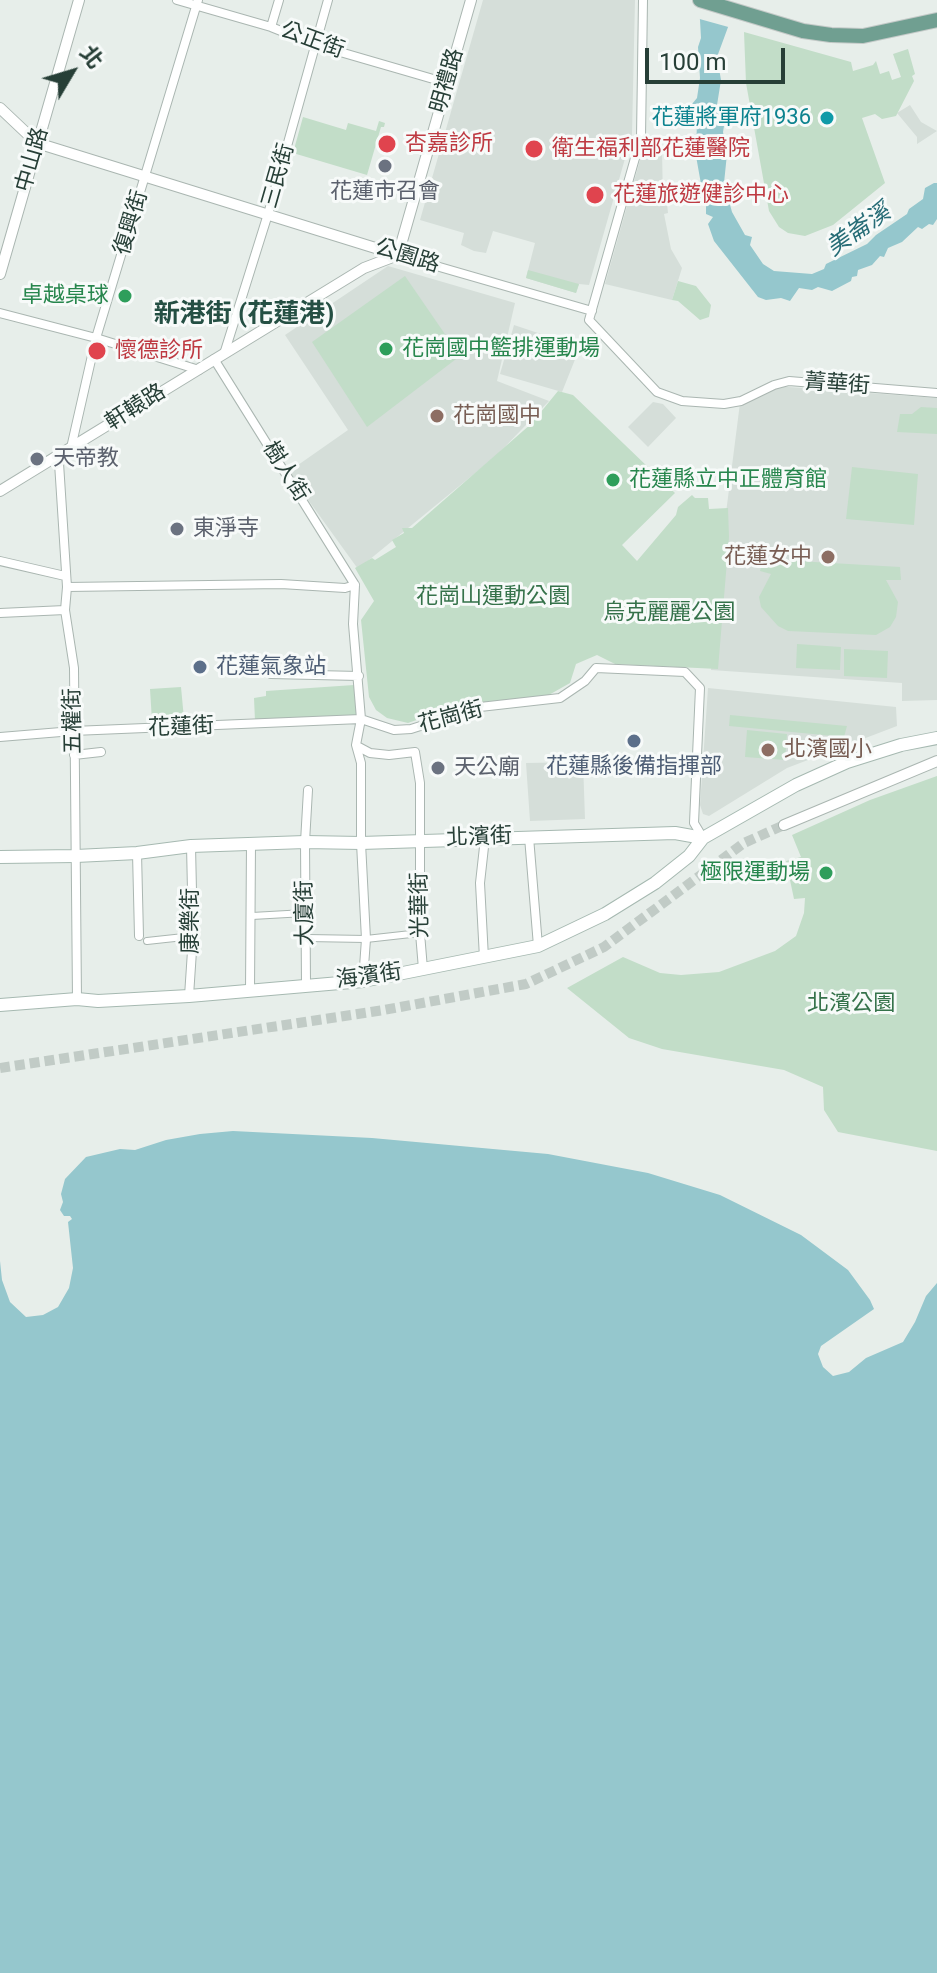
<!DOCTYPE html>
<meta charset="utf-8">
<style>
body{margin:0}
#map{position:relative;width:937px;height:1973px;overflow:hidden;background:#e7eeea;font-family:Roboto,"Noto Sans TC",sans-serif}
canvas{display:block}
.north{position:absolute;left:32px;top:32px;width:80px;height:80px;-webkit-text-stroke:6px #f7faf9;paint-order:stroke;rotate:52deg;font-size:22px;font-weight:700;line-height:32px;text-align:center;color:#273f37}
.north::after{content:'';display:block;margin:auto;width:28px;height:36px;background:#273f37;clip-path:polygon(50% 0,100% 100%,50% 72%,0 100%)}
.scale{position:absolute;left:645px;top:48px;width:140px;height:36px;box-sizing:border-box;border:4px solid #273f37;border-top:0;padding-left:10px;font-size:24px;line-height:28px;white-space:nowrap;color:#273f37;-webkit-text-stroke:6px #f7faf9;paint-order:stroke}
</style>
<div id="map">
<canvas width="937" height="1973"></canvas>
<div class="north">北</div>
<div class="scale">100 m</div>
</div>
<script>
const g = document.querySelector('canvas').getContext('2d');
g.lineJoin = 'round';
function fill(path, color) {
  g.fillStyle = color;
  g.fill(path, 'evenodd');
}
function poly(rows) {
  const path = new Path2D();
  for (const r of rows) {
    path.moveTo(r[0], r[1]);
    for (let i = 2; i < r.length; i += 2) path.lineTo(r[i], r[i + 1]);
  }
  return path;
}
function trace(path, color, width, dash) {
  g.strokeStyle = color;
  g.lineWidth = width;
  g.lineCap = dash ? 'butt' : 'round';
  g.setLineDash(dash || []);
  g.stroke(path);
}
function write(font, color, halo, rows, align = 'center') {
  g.font = font + ' Roboto,"Noto Sans TC",sans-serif';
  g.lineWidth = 6;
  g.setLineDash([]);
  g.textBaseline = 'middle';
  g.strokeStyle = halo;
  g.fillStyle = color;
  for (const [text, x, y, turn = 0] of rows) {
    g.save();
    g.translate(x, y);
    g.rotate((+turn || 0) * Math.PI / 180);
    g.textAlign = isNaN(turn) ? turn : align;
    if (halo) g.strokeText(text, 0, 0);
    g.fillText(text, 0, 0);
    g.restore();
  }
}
fill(poly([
 [483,0,635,0,632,134,589,285,579,284,576,293,526,278,535,243,493,231,486,253,474,251,461,245,464,233,420,220],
 [910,105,921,122,937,131,917,144,917,137,897,113],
 [644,146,662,150,663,202,667,204,668,213,664,214,671,249,682,268,672,300,605,284],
 [388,266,515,303,497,381,549,401,496,456,358,569,288,472,348,430,285,335],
 [514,325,580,347,562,392,500,374],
 [775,386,937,398,937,700,902,701,902,683,711,670,714,607,740,403],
 [653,402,663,404,676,418,648,447,628,427],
 [708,688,896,707,897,726,787,768,709,816,703,814,700,805],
 [583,762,585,819,530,821,526,763]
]), '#d5ded9');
fill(poly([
 [744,32,851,62,853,71,873,65,876,61,880,74,889,71,892,80,901,77,893,54,908,49,915,74,912,76,914,81,896,116,882,119,875,114,862,118,885,183,833,225,805,236,788,233,779,227,769,211,746,83],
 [303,117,346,130,348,123,376,131,379,121,385,123,384,127,381,127,367,175,293,153],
 [528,270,579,284,576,293,526,278],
 [405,276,460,356,367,427,312,342],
 [678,281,696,286,711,305,709,317,700,320,678,301,672,300],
 [558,391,573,395,675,493,622,545,637,561,676,515,678,507,692,495,695,498,708,498,709,509,728,508,729,537,718,669,615,664,597,655,576,664,570,683,547,696,451,708,408,723,387,718,376,710,369,697,361,620,374,601,355,568,372,558,375,560,396,547,392,540,404,533,402,528,412,528,531,424],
 [921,407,937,408,937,434,897,432,900,414,912,414],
 [852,467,918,474,914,525,846,519],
 [763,559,900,567,901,580,886,580,898,602,896,617,890,627,876,635,788,631,778,626,761,607,759,597,771,574,760,571],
 [797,644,841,647,840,670,796,668],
 [844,649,888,651,887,678,844,676],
 [354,685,357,715,255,721,254,698,266,696,266,691],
 [181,687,184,719,152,721,150,689],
 [730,715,847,726,844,737,729,726],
 [747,730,787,734,785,760,745,757],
 [937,776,937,1151,838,1132,824,1110,823,1087,784,1070,662,1049,629,1038,567,988,623,957,660,973,681,975,719,972,775,951,796,936,804,913,805,898,794,899,786,861,801,857,792,835,870,800]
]), '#c2ddc8');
fill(poly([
 [696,0,738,0,717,57,721,80,717,105,723,108,726,114,723,132,727,154,724,183,732,212,745,235,752,237,750,245,763,264,774,271,812,274,824,269,826,264,867,244,876,235,907,214,909,209,923,199,925,188,934,183,937,183,937,219,933,225,929,224,922,229,918,227,902,242,888,248,884,257,880,256,872,265,858,270,857,276,852,277,851,281,832,291,818,287,812,290,799,288,790,301,781,298,766,300,758,297,714,241,708,224,713,217,706,214,706,205,711,196,701,184,696,156,697,121,693,114,692,104,697,98,700,78,698,47,701,38,700,20],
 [233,1131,372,1138,548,1154,648,1173,720,1195,801,1235,848,1270,870,1300,874,1309,821,1346,818,1354,823,1367,833,1376,849,1372,866,1358,903,1342,915,1322,926,1296,937,1283,937,1973,0,1973,0,1261,2,1280,10,1302,26,1317,43,1315,58,1307,69,1288,73,1268,68,1222,72,1219,70,1216,64,1216,60,1210,63,1202,61,1194,65,1179,86,1157,120,1149,135,1150,166,1140,200,1134]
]), '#95c7cd');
fill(poly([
 [692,0,742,0,732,28,696,18]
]), '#e7eeea');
trace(poly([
 [0,1068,384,1010,526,984,604,947,744,843,784,825]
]), '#c1cbc6', 10, [10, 5]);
const pedestrian = poly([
 [252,916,305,913],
 [307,938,366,939,420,933],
 [147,941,193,936]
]);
const minor = poly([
 [177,0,271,27,316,45,447,83],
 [643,0,641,137,589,320,657,392,682,401,724,404,741,401,774,385,789,381,937,393],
 [271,27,279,0],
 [398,255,592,311],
 [0,313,96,338,199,370],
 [225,351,268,214,328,0],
 [214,359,355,585],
 [0,561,65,576],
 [355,585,353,624,361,719,356,745,361,763,361,843,366,939,363,981],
 [67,587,281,584,345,588,355,585],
 [0,613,65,610],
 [271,674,359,676],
 [0,737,73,731,361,719,394,730,411,729,480,707,560,698,585,681,596,668,685,672,700,688,694,823,703,838],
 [357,746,370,753,389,755,415,752,420,783,420,933,423,969],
 [74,755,101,752],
 [529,837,538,946],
 [137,853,139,936],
 [484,958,480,883,485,838],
 [306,984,305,842,308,790],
 [250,990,251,844],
 [189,996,193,936,191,846],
 [77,999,74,668,65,610,67,587,59,463,71,448,96,338,198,0]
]);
const tertiary = poly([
 [0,108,37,143,398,255],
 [398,255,471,0],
 [0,274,79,0],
 [0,491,364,268,398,255],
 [784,825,937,761]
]);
const secondary = poly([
 [0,857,76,856,137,853,191,846,305,842,361,843,675,833,703,838,796,785,847,762,901,745,937,738],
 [0,1005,77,999,98,1001,189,996,363,981,538,946,605,914,655,883,689,856,703,838]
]);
const primary = poly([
 [700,0,803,31,831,35,863,36,937,20]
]);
trace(pedestrian, '#aab6b1', 8);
trace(minor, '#aab6b1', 10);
trace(tertiary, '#aab6b1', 12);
trace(secondary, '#a6b9b1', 14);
trace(primary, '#c3c9c7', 16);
trace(pedestrian, '#fff', 6);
trace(minor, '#fff', 8);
trace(tertiary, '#fff', 10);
trace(secondary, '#fff', 12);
trace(primary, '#709f91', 14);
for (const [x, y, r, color] of [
 [827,118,8,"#0f9aa8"],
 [387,144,10,"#e0444e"],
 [534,149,10,"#e0444e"],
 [385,166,8,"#6b7280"],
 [595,195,10,"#e0444e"],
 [125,296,8,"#2e9e5b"],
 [386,349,8,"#2e9e5b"],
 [97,351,10,"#e0444e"],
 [437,416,8,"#8d6e63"],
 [37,459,8,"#6b7280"],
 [613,480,8,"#2e9e5b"],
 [177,529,8,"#6b7280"],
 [828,557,8,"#8d6e63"],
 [200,667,8,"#5c6f8a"],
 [634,741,8,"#5c6f8a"],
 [768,750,8,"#8d6e63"],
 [438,768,8,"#6b7280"],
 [826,873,8,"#2e9e5b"]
]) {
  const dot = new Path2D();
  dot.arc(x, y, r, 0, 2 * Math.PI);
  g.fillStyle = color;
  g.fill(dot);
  trace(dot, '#f7faf9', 3);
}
write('22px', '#273f37', '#f7faf9', [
 ["公正街",312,41,20],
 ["明禮路",448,81,-74],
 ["中山路",33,160,-74],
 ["三民街",279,176,-74],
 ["復興街",132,223,-73],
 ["公園路",407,257,17],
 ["菁華街",837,385,4],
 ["軒轅路",136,408,-32],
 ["樹人街",285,472,58],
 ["花崗街",451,718,-15],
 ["五權街",74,721,-91],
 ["花蓮街",181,728,-2],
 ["北濱街",479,838,-2],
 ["光華街",421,905,-91],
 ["大廈街",306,913,-91],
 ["康樂街",191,921,-90],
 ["海濱街",369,977,-8]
]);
write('22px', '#0d838f', '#f7faf9', [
 ["花蓮將軍府1936",811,118]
], 'right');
write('22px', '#be3a42', '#f7faf9', [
 ["杏嘉診所",405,144],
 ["衛生福利部花蓮醫院",552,149],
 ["花蓮旅遊健診中心",613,195],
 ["懷德診所",115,351]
], 'left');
write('22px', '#5b616d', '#f7faf9', [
 ["花蓮市召會",385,192,"center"],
 ["天帝教",53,459],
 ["東淨寺",193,529],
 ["天公廟",454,768]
], 'left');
write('22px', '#27864d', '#f7faf9', [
 ["卓越桌球",109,296],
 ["花崗國中籃排運動場",402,349,"left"],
 ["花蓮縣立中正體育館",629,480,"left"],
 ["極限運動場",810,873]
], 'right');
write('22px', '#785e54', '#f7faf9', [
 ["花崗國中",453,416],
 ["花蓮女中",812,557,"right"],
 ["北濱國小",784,750]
], 'left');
write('22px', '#35724a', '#f7faf9', [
 ["花崗山運動公園",493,597],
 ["烏克麗麗公園",669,613],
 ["北濱公園",851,1004]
]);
write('22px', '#4e5e75', '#f7faf9', [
 ["花蓮氣象站",216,667],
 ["花蓮縣後備指揮部",634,767,"center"]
], 'left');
write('italic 24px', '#266c76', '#f7faf9', [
 ["美崙溪",859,231,-35]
]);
write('bold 26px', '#244f43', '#f7faf9', [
 ["新港街 (花蓮港)",244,315]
]);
</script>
